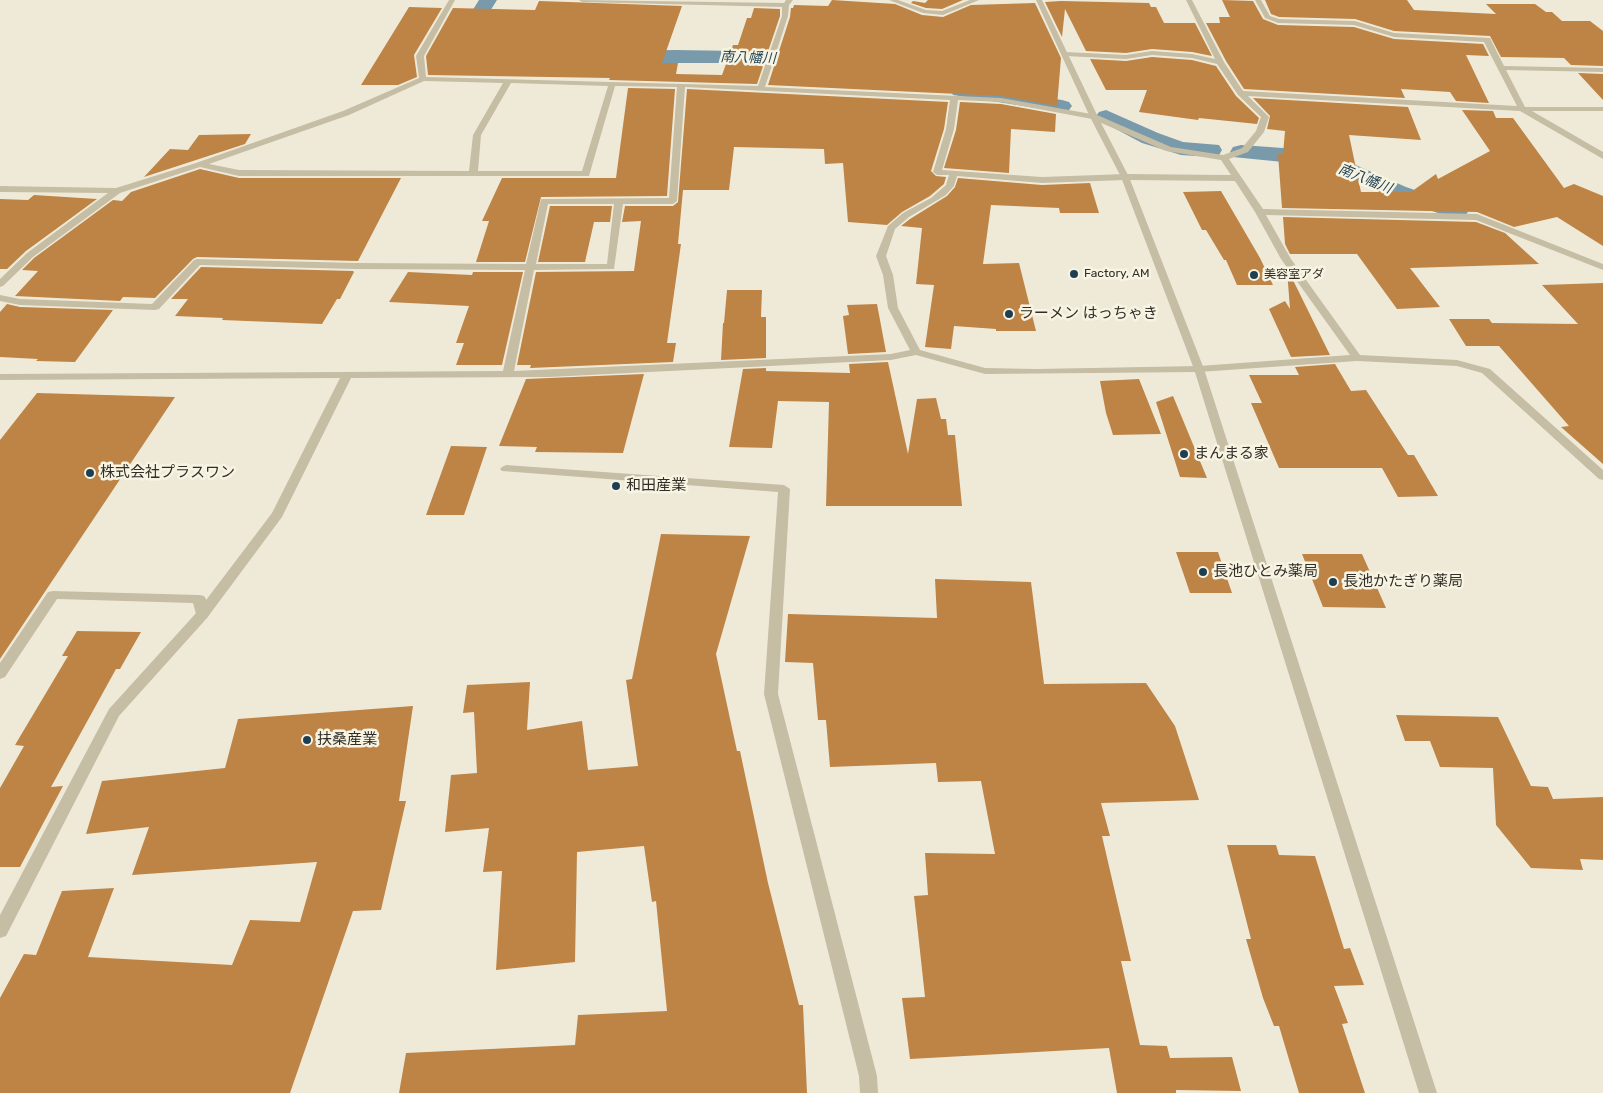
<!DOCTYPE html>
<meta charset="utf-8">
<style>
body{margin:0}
canvas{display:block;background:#efead8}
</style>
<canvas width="1603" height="1093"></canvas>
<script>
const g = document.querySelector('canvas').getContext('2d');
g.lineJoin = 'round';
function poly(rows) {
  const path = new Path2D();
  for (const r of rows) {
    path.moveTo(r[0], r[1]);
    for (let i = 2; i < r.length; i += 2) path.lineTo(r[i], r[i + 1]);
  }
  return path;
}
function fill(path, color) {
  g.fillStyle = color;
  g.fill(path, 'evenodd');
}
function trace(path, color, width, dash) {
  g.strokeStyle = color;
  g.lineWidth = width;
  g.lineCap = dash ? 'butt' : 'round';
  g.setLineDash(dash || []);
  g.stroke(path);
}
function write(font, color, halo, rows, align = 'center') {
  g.font = font + ' Rubik,"Noto Sans JP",sans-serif';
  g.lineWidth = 5;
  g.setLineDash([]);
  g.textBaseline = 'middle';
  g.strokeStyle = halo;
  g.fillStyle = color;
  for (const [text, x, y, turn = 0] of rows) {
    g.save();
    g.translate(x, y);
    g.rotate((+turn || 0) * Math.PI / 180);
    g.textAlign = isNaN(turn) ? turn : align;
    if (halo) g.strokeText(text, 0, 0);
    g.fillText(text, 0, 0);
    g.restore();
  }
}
fill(poly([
 [479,0,497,0,475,35,485,43,483,47,476,49,461,45,457,35,479,0],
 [675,50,740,51,812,56,819,58,822,62,819,66,812,68,740,63,621,63,614,61,611,57,614,53,621,51,675,50],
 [953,70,960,72,968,86,1062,100,1069,102,1072,106,1069,110,1062,112,953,95,943,76,946,72,953,70],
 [1106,110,1158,133,1183,142,1219,145,1222,150,1219,155,1211,157,1181,155,1142,143,1099,120,1096,116,1099,112,1106,110],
 [1241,145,1283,148,1351,163,1406,187,1464,207,1468,212,1464,217,1456,219,1390,197,1336,173,1283,162,1233,157,1230,152,1233,147,1241,145]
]), '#799aaa');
fill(poly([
 [832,0,895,4,922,15,943,17,971,5,1035,3,1061,58,1057,106,1001,96,768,85,790,17,791,8,793,8,794,5,828,6],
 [928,0,963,0,942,9,926,8,911,3,913,1,925,3],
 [1222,0,1253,1,1263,19,1278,25,1354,27,1394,39,1483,44,1489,56,1466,55,1489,103,1456,101,1450,92,1401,89,1405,98,1244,89,1226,61,1206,23,1220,23,1219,17,1230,17],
 [1265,0,1407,0,1414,10,1496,14,1486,4,1535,4,1546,12,1552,12,1562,21,1590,21,1603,31,1603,66,1571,65,1564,58,1501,57,1490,36,1394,31,1355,19,1279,17,1271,14],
 [539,1,682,6,662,63,678,63,676,74,722,75,733,45,738,45,747,18,751,18,754,8,780,9,780,16,757,84,609,80,610,78,428,75,426,56,453,8,535,10],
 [1061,1,1149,3,1151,7,1156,7,1164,23,1195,23,1212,56,1192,52,1152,49,1126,53,1086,51,1065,9,1062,37,1045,2],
 [409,7,442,8,414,55,417,77,398,85,361,85],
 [1152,57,1192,60,1216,66,1236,96,1259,118,1257,124,1199,118,1198,120,1139,112,1147,90,1106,90,1090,59,1126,61],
 [1578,73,1603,74,1603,100],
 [628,88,675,89,667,196,541,197,525,262,476,262,489,221,482,221,502,178,616,178],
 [687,89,948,102,944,129,931,171,936,176,946,177,944,184,930,196,902,212,887,225,848,222,843,163,825,164,824,149,734,147,729,190,683,190,678,244,681,244,667,343,676,343,673,362,530,368,531,365,517,365,536,272,634,271,641,221,622,222,625,206,673,206,678,202],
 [1253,98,1408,107,1421,140,1349,135,1361,192,1411,192,1436,174,1438,179,1490,151,1462,110,1493,111,1496,118,1513,118,1564,188,1574,184,1603,196,1603,246,1557,217,1514,227,1477,212,1282,208,1278,154,1283,154,1285,131,1267,129,1270,116],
 [960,102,1001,104,1056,114,1055,132,1011,129,1009,173,944,168,956,130],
 [251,134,245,144,144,177,170,149,188,150,199,135],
 [200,169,239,178,401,178,358,261,197,257,193,259,155,298,123,297,120,301,15,296,38,271,22,270,34,258,113,200,122,201,131,192],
 [958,178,1042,185,1090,183,1099,213,1060,213,1059,208,991,205,983,264,1019,263,1036,331,996,331,996,329,954,326,951,349,925,347,934,285,916,284,922,228,901,226,910,219,947,196,955,187],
 [1221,191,1260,258,1273,285,1237,285,1226,260,1224,260,1206,230,1202,230,1183,192],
 [34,195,97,199,26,251,7,269,0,269,0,199,28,200],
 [550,206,612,206,610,222,594,222,585,262,538,262],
 [1283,217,1476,222,1505,233,1539,264,1410,268,1440,307,1397,309,1357,254,1290,254,1285,244],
 [201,267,353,271,354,272,340,299,337,299,322,324,222,320,223,318,175,316,188,299,171,299],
 [1287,270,1290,274,1330,355,1291,357,1269,309,1285,301,1290,309],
 [408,272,472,275,473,272,523,272,502,365,456,365,464,343,456,343,469,306,389,302],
 [1603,283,1603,464,1561,427,1569,426,1499,346,1466,346,1449,319,1489,319,1492,323,1578,324,1542,285],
 [727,290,762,290,761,317,766,317,766,358,721,360,723,323,724,323],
 [7,304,20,307,113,310,75,362,36,361,38,359,0,357,0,312],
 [877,304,886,352,848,354,843,316,849,315,847,305],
 [888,362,908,454,917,399,936,398,941,419,946,419,948,435,955,435,962,506,826,506,829,402,778,401,772,448,729,447,743,369,766,368,766,371,850,373,849,364],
 [1335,364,1351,391,1366,390,1408,455,1414,455,1438,496,1398,497,1382,468,1279,468,1251,403,1262,403,1249,375,1299,375,1295,367],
 [644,374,623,453,535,452,537,447,499,446,526,379],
 [1139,379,1161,434,1113,435,1106,413,1100,381],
 [37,393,175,397,0,659,0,440],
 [1173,396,1207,478,1180,477,1156,402],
 [451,446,487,447,464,515,426,515],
 [661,534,750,536,716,654,737,751,740,751,768,883,799,1005,803,1005,807,1093,399,1093,406,1053,575,1045,578,1015,667,1011,656,901,652,902,644,846,577,852,575,962,496,970,502,871,483,872,489,828,445,832,451,775,477,773,474,712,463,713,467,685,530,682,527,730,582,721,588,770,638,766,626,680,632,679],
 [1176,552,1218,552,1232,593,1190,593],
 [1302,554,1362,554,1386,608,1323,607],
 [935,579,1031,582,1044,684,1146,683,1175,726,1199,800,1101,803,1110,836,1102,836,1131,961,1121,961,1140,1045,1167,1046,1170,1058,1232,1057,1241,1091,1176,1090,1176,1093,1117,1093,1109,1048,910,1059,902,998,925,997,914,896,928,895,925,853,995,854,981,781,938,782,936,763,830,767,826,720,818,720,813,663,785,662,788,614,937,618],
 [77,631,141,632,120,669,116,669,51,787,63,786,20,867,0,867,0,788,24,746,15,745,68,656,62,656],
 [413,706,399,801,406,801,381,910,353,911,290,1093,0,1093,0,998,24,954,36,955,62,891,114,888,88,957,232,965,250,920,300,922,317,862,132,875,149,827,86,834,102,781,225,768,238,719],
 [1396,715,1498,717,1531,786,1548,787,1553,799,1603,797,1603,860,1580,859,1583,870,1531,868,1496,825,1493,768,1440,767,1430,741,1405,741],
 [1227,845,1276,845,1279,855,1315,856,1344,949,1350,948,1364,985,1334,986,1348,1023,1342,1024,1365,1093,1299,1093,1279,1026,1274,1026,1263,998,1246,939,1251,939]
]), '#be8446');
fill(poly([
 [53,591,199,595,204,596,206,599,209,615,207,618,202,619,197,618,193,603,57,599,5,677,0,679,0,663,48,592,53,591]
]), '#c6bda5');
fill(poly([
 [449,0,455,0,424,56,426,77,758,86,782,16,782,7,582,2,579,0,784,3,786,0,793,0,789,5,788,16,765,87,1001,98,1097,115,1171,147,1223,155,1242,148,1256,131,1261,117,1238,95,1217,64,1192,58,1152,55,1126,59,1065,56,1061,54,1065,52,1126,55,1152,51,1192,54,1215,59,1186,0,1192,0,1224,62,1243,91,1517,106,1484,42,1394,37,1354,25,1278,23,1265,18,1255,0,1261,0,1270,16,1279,19,1355,21,1394,33,1490,38,1504,66,1603,68,1603,72,1506,70,1525,107,1603,107,1603,111,1532,111,1603,152,1603,159,1520,111,1248,96,1269,117,1264,132,1248,152,1229,159,1263,209,1477,214,1603,264,1603,270,1476,220,1266,215,1291,259,1360,355,1457,360,1490,369,1603,470,1603,480,1599,479,1482,373,1457,366,1357,361,1199,372,985,374,916,355,891,360,549,377,351,378,282,517,207,618,119,716,6,936,0,938,0,915,109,709,197,612,272,513,340,378,0,380,0,374,503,371,525,270,355,269,200,265,159,309,155,310,20,305,0,301,0,295,20,299,152,304,194,260,197,259,355,263,526,264,541,199,669,198,677,87,615,86,589,176,239,176,200,167,120,193,33,257,3,286,0,287,0,279,27,253,108,193,0,192,0,186,116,188,196,163,343,111,419,78,416,56,449,0],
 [424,81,503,83,473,135,469,171,239,170,209,164,349,115,424,81],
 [511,83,608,86,582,171,478,171,481,135,511,83],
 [685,87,950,100,946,129,933,172,937,175,949,175,946,185,931,198,903,213,888,226,876,256,883,275,888,308,910,350,891,354,514,371,534,270,614,269,623,204,673,204,677,201,685,87],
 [958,100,1001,102,1092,119,1166,151,1221,160,1231,175,1125,174,1042,177,942,170,954,129,958,100],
 [957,176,1042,183,1125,180,1235,181,1255,212,1281,259,1350,355,1199,366,1036,369,985,368,920,350,898,308,893,275,886,256,895,229,909,217,946,195,954,186,957,176],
 [548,204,614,204,607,264,536,264,548,204],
 [889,0,898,0,926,10,942,11,970,0,979,0,943,15,923,13,889,0],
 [506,465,784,485,790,489,778,694,877,1076,878,1093,860,1093,859,1076,764,694,778,492,502,471,500,469,502,467,506,465]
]), '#c6bda5');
fill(poly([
 [1036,0,1042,0,1098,117,1129,177,1204,369,1437,1093,1419,1093,1194,369,1121,177,1090,117,1036,0]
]), '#c6bda5');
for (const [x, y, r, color] of [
 [1074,274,5,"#1e3f51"],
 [1254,275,5,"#1e3f51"],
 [1009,314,5,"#1e3f51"],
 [1184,454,5,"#1e3f51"],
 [90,473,5,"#1e3f51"],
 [616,486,5,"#1e3f51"],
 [1203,572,5,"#1e3f51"],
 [1333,582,5,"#1e3f51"],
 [307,740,5,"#1e3f51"]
]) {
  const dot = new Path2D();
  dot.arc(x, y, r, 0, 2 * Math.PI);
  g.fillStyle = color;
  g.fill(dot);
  trace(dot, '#f7f4e3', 2);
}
write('12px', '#322d26', '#f7f4e3', [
 ["Factory, AM",1084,274],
 ["美容室アダ",1264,275]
], 'left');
write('italic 14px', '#1e3f51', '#f7f4e3', [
 ["南八幡川",748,58,2],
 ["南八幡川",1365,179,22]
]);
write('15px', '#322d26', '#f7f4e3', [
 ["ラーメン はっちゃき",1019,314],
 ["まんまる家",1194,454],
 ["株式会社プラスワン",100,473],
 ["和田産業",626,486],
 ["長池ひとみ薬局",1213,572],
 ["長池かたぎり薬局",1343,582],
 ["扶桑産業",317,740]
], 'left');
</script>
